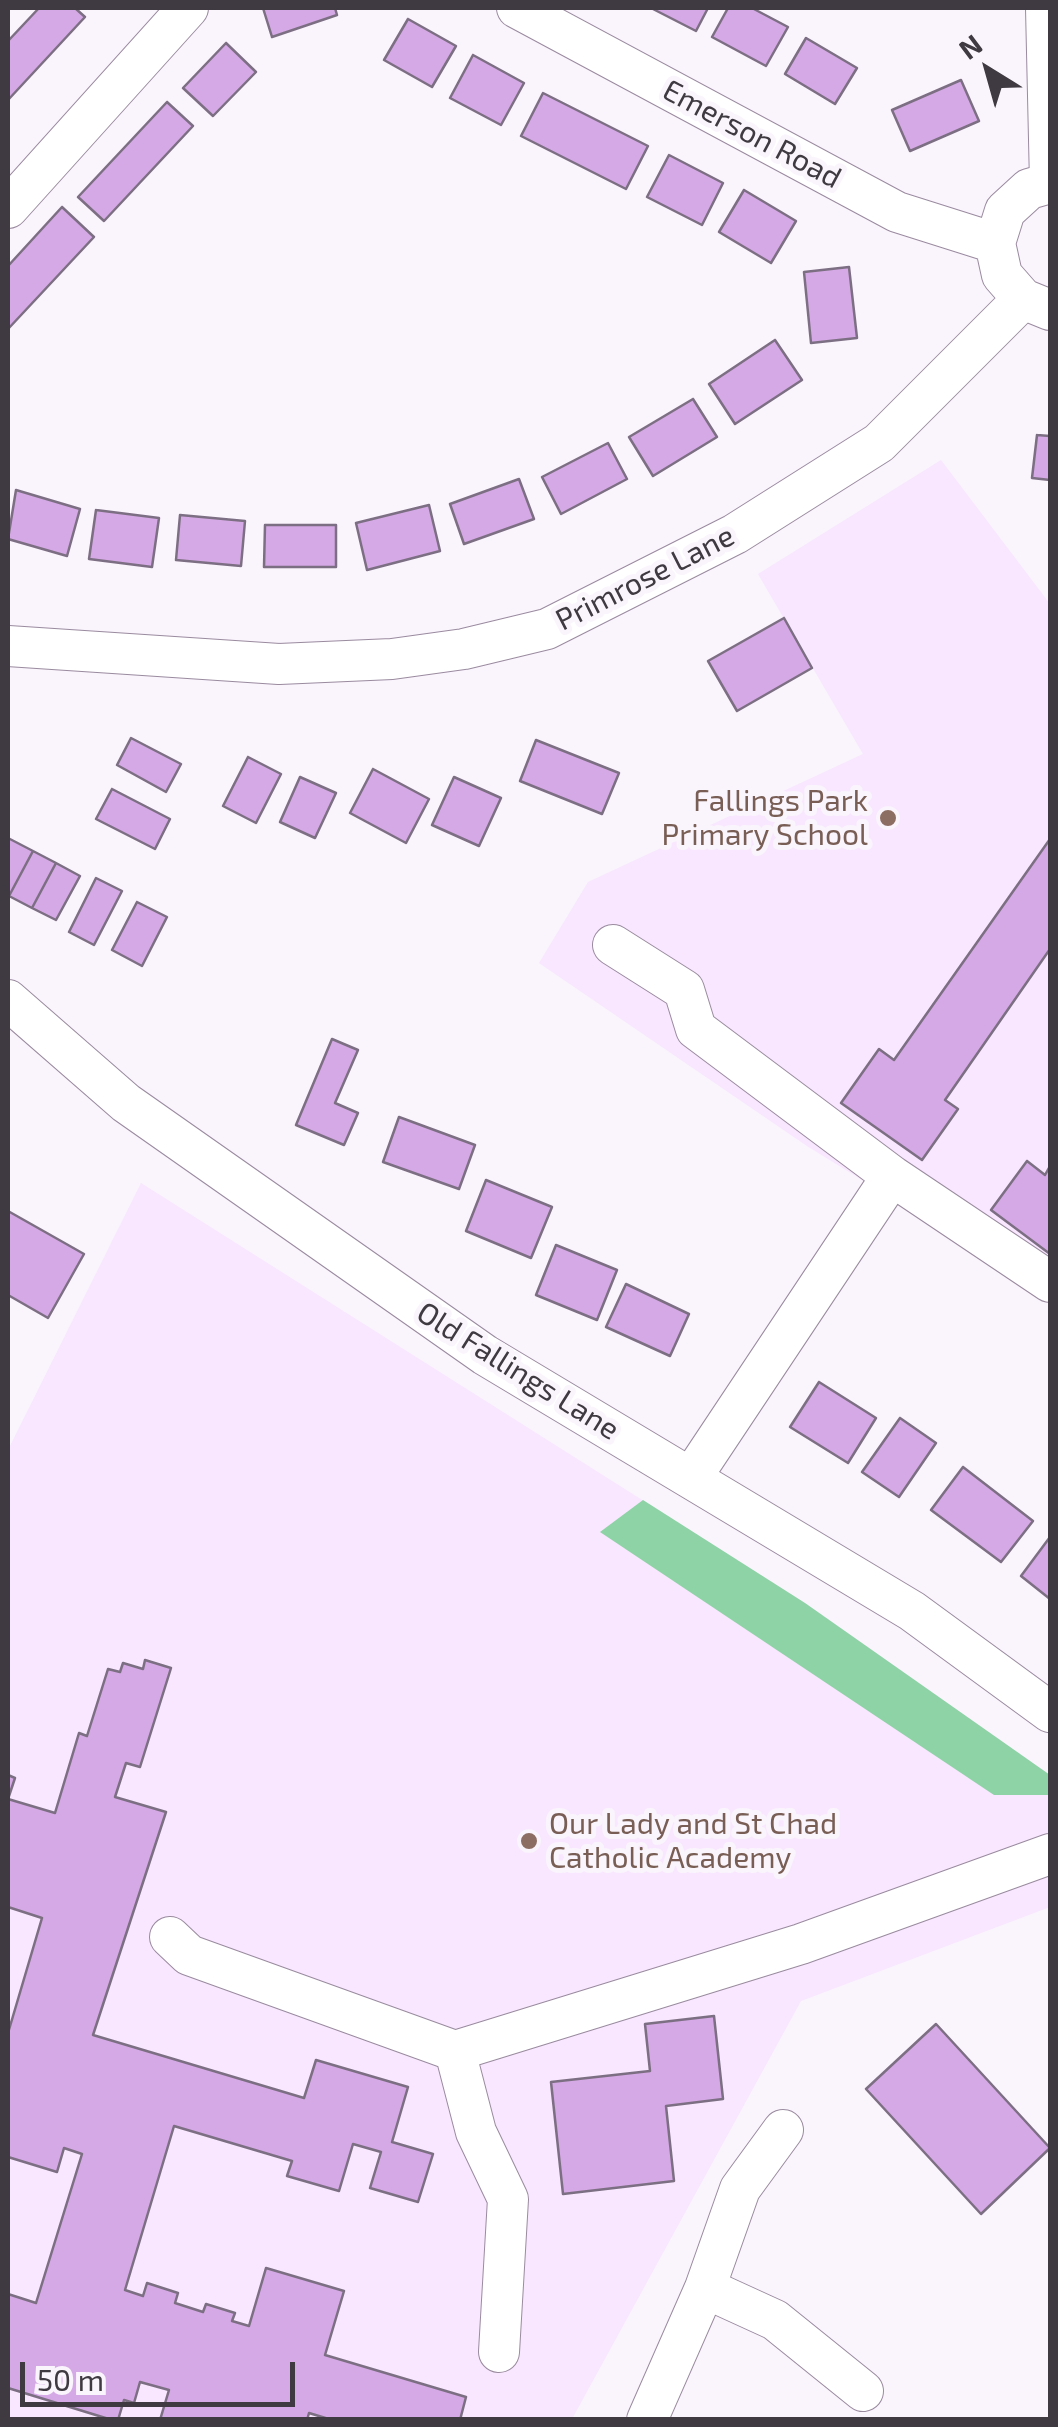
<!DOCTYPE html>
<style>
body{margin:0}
#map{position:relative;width:1058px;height:2427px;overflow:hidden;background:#faf4fd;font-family:"Exo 2",sans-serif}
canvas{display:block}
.frame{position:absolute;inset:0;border:10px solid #3f3941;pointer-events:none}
.north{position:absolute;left:938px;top:20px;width:100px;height:100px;-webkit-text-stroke:8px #faf4fd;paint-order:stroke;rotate:323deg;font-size:28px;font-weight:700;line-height:40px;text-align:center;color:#3f3941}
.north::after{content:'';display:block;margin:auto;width:35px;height:45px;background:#3f3941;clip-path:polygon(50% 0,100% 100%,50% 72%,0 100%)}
.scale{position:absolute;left:20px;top:2362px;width:275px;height:45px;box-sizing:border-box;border:5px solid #3f3941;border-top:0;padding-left:12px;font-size:30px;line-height:35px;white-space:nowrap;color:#3f3941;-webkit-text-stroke:8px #faf4fd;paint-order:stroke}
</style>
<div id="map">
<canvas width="1058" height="2427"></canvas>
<div class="frame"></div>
<div class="north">N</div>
<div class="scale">50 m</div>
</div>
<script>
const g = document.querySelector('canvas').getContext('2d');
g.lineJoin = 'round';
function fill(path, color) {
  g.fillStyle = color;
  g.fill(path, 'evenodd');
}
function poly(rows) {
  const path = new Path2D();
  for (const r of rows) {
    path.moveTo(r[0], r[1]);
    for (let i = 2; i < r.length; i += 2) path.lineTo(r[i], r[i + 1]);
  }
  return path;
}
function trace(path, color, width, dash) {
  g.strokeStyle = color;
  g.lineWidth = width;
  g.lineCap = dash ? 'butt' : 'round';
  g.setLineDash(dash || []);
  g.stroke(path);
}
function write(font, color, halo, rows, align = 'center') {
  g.font = font + ' "Exo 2",sans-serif';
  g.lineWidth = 10;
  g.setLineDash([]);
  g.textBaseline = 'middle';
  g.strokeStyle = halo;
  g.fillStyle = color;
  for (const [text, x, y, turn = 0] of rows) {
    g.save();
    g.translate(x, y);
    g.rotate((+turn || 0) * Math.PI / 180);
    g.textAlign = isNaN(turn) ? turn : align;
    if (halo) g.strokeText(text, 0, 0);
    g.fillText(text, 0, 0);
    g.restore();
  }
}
fill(poly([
 [941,460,1050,604,1050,1296,807,1146,539,963,588,882,863,754,758,574],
 [141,1183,805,1603,1050,1775,1050,1907,801,2001,572,2419,8,2419,8,1450]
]), '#f8e7fe');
fill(poly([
 [643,1500,805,1603,1050,1775,1050,1795,994,1795,600,1532]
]), '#8dd3a5');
const building = poly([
 [39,8,75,8,85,17,8,100,8,41,39,8],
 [263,8,335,8,337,15,272,37,263,8],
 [651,8,708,8,696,31,651,8],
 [728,8,752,8,788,27,766,66,712,37,728,8],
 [408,19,456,46,432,87,384,60,408,19],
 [806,38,857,68,835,104,785,74,806,38],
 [226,43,256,72,213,116,183,88,226,43],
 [473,55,524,83,501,125,450,98,473,55],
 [961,80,979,121,910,151,892,110,961,80],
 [543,93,648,146,626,189,521,136,543,93],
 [167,102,193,126,104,221,78,197,167,102],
 [669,155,723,183,702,225,647,197,669,155],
 [744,190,796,221,771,263,719,232,744,190],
 [62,207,94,237,8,329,8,266,62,207],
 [849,267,857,338,811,343,804,272,849,267],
 [775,340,802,380,735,424,709,384,775,340],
 [693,399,717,437,653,476,629,437,693,399],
 [1037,435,1050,436,1050,480,1032,478,1037,435],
 [608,443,627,479,561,514,542,477,608,443],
 [519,479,534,519,464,544,450,504,519,479],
 [16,490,80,509,67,556,8,539,16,490],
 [429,505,440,551,367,570,356,523,429,505],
 [96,510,159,518,152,567,89,559,96,510],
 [180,515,245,521,241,566,176,560,180,515],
 [265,525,336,525,336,567,264,567,265,525],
 [784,618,812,668,737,711,708,661,784,618],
 [131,738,181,764,166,792,117,765,131,738],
 [536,740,619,773,602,814,520,781,536,740],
 [248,757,281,774,256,823,223,806,248,757],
 [373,769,429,799,406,843,350,813,373,769],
 [300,777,336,793,315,838,280,822,300,777],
 [454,777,501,798,479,846,432,825,454,777],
 [112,789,170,819,155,849,96,819,112,789],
 [8,838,33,851,9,896,8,895,8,838],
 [1050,839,1050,949,945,1100,958,1109,922,1160,841,1103,879,1049,894,1060,1050,839],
 [33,851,56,863,32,908,9,896,33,851],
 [56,863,80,876,56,920,32,908,56,863],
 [96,878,122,891,94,945,69,932,96,878],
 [137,902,167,917,142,966,112,950,137,902],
 [332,1039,358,1050,335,1103,358,1113,344,1145,296,1125,332,1039],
 [399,1117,475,1145,459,1189,383,1162,399,1117],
 [1027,1161,1045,1175,1050,1166,1050,1254,991,1210,1027,1161],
 [486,1180,552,1207,531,1258,466,1231,486,1180],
 [8,1211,84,1254,48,1318,8,1295,8,1211],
 [556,1245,617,1270,597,1320,536,1295,556,1245],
 [626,1284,689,1314,670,1356,606,1327,626,1284],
 [819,1382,876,1418,848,1463,790,1427,819,1382],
 [900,1418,936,1443,899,1497,862,1472,900,1418],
 [963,1467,1033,1521,1001,1562,931,1510,963,1467],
 [1050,1537,1050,1599,1021,1576,1050,1537],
 [145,1660,171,1668,140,1767,126,1763,115,1797,166,1812,93,2035,304,2098,316,2060,408,2087,392,2142,433,2154,418,2202,370,2188,381,2152,353,2144,339,2191,287,2176,292,2161,174,2126,125,2290,143,2296,147,2283,178,2293,175,2303,203,2312,206,2304,235,2313,232,2321,249,2326,266,2268,344,2291,325,2355,466,2397,460,2420,332,2420,309,2413,307,2420,160,2420,169,2390,140,2382,134,2403,124,2400,118,2420,112,2420,8,2388,8,2294,36,2303,82,2154,64,2148,57,2172,8,2157,8,2033,42,1918,8,1907,8,1775,15,1778,8,1799,55,1813,79,1733,87,1736,108,1669,120,1672,123,1663,143,1669,145,1660],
 [714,2016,723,2099,666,2106,674,2181,563,2194,551,2082,650,2071,645,2024,714,2016],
 [936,2024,1050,2148,981,2214,866,2089,936,2024]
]);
fill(building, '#d5a9e5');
trace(building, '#7d6f83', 2.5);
const minor = poly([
 [517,8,897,212,995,243],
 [1046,8,1050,183],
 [1050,183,1029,189,1005,211,995,243,1002,275,1023,299,1050,310],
 [8,208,188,8],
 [8,646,279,664,392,659,464,649,547,629,735,534,879,443,1023,299],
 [613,945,684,990,696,1029,892,1176,1050,1282],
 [8,1000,126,1103,485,1355,912,1611,1050,1712],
 [691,1478,892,1176],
 [170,1937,189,1955,455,2051],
 [705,2288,775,2320,863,2391],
 [499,2352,508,2199,476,2132,455,2051,801,1944,1050,1854],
 [647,2420,705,2288,740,2189,783,2130]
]);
trace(minor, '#9a8b9f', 42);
trace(minor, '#fff', 40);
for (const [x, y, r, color] of [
 [888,818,10,"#8d6e63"],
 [529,1841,10,"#8d6e63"]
]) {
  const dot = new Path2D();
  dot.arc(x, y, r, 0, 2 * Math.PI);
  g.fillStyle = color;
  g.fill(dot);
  trace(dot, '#faf4fd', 4);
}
write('30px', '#3f3941', '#faf4fd', [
 ["Emerson Road",752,134,28],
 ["Primrose Lane",645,578,-27],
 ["Old Fallings Lane",518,1371,32]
]);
write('30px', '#785e54', '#faf4fd', [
 ["Fallings Park",868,801],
 ["Primary School",868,835],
 ["Our Lady and St Chad",549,1824,"left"],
 ["Catholic Academy",549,1858,"left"]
], 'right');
</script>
